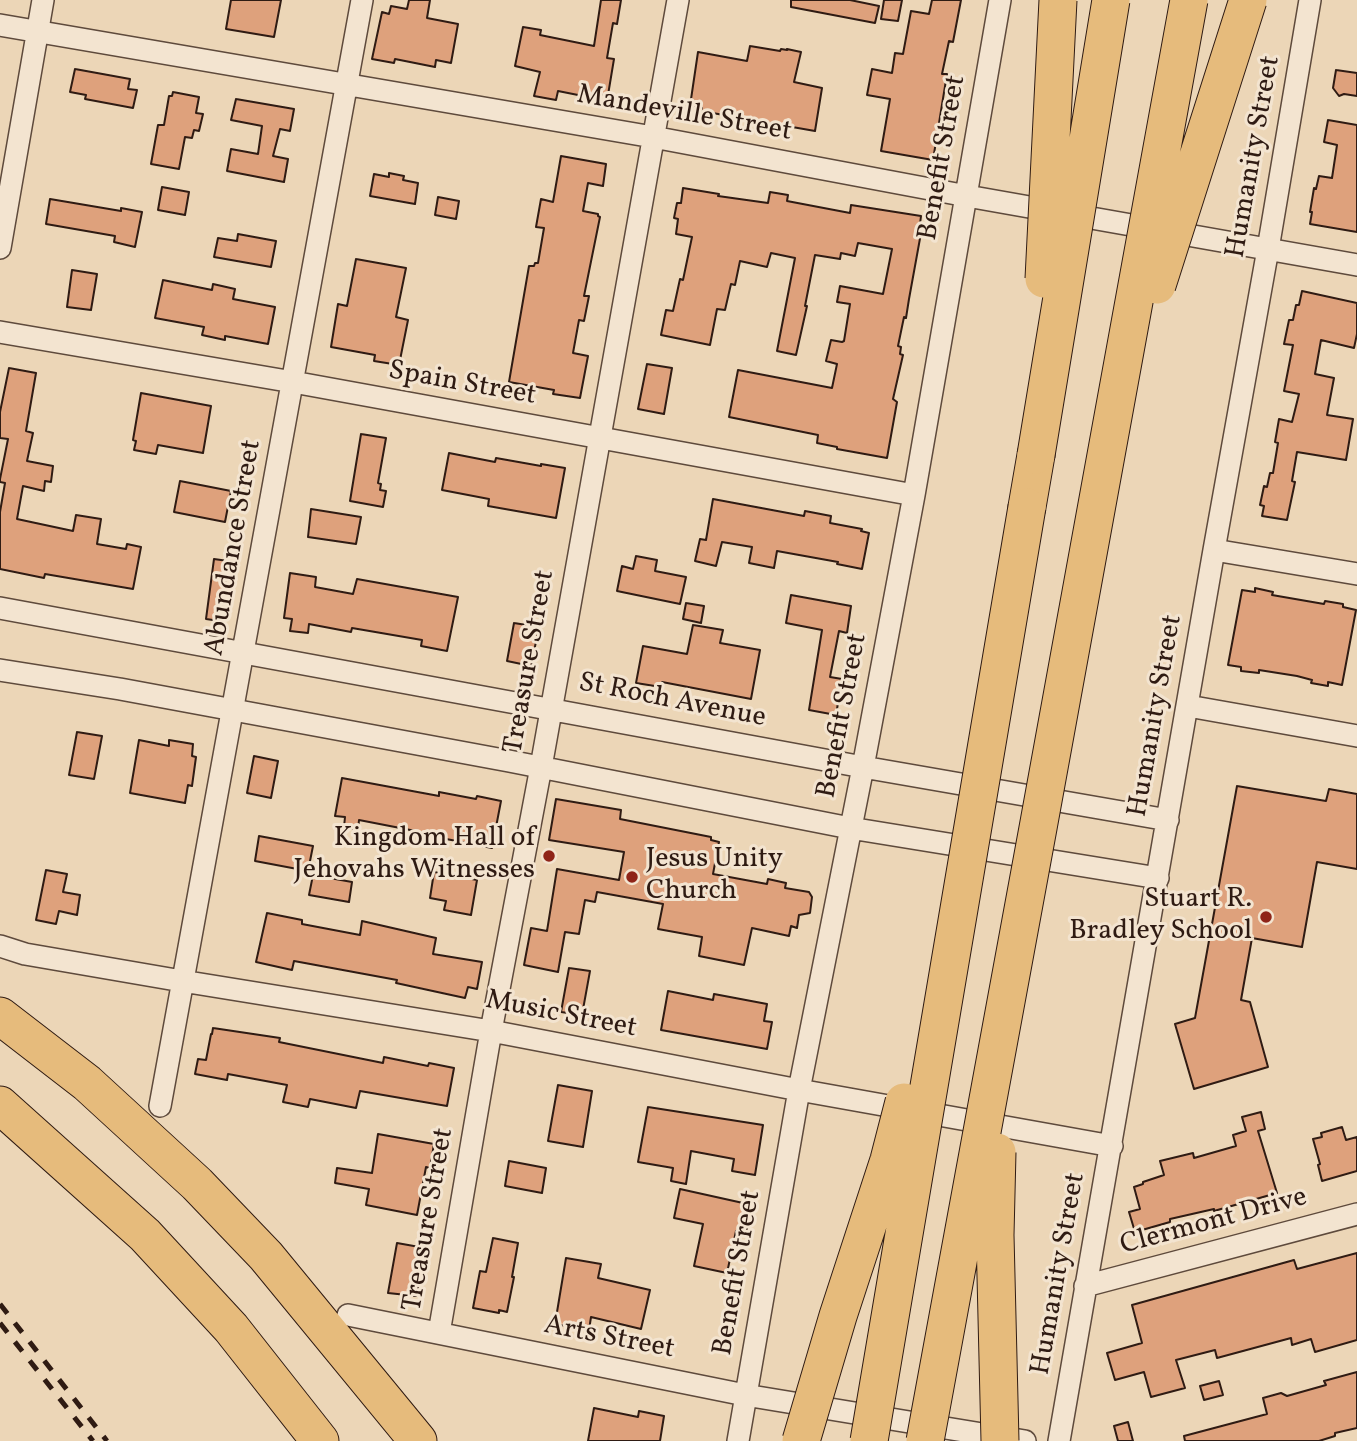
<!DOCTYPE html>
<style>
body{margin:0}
canvas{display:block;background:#ecd6b7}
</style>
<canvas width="1357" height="1441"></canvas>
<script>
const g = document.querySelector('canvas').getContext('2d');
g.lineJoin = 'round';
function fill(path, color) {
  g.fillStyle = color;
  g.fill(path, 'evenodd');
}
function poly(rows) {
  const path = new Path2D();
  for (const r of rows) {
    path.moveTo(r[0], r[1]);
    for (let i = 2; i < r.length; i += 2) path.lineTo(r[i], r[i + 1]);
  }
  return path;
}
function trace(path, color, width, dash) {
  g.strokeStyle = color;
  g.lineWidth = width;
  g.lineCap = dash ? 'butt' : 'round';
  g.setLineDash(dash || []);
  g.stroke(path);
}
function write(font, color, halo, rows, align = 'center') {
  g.font = font + ' Vollkorn,serif';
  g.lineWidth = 6;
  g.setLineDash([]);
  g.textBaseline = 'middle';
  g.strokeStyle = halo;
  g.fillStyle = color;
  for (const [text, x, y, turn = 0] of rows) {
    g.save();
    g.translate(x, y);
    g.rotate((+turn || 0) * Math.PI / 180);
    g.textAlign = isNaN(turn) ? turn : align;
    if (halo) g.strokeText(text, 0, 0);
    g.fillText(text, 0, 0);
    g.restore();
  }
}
const building = poly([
 [231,0,281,0,274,37,226,29,231,0],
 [409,0,430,0,427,18,458,24,451,63,436,60,435,67,395,59,394,63,372,59,382,12,389,14,391,6,407,9,409,0],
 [601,0,621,0,617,24,613,23,607,58,614,59,608,95,584,93,583,96,558,91,556,100,534,96,540,72,515,66,523,27,541,30,540,35,594,46,601,0],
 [791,0,850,0,879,6,875,23,791,7,791,0],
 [884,0,902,0,898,21,881,19,884,0],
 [932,0,961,0,953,42,949,41,942,74,947,74,933,160,881,151,890,99,867,95,872,69,892,73,895,53,903,54,911,11,929,14,932,0],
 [750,46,780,51,781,49,787,50,787,49,801,52,794,82,822,88,815,131,701,111,702,108,690,106,698,52,747,61,750,46],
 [75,69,130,79,128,89,137,90,133,108,85,99,86,95,70,92,75,69],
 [1336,70,1357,73,1357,96,1344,94,1339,96,1333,88,1336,70],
 [173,92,199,97,196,113,203,114,199,131,194,130,192,138,185,137,179,169,151,164,158,125,164,125,169,96,172,96,173,92],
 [236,99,294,109,290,131,280,129,273,156,288,159,284,182,227,171,231,149,258,154,262,126,231,120,236,99],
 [1328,120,1357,125,1357,232,1310,224,1312,212,1310,212,1314,188,1316,189,1319,176,1332,178,1337,145,1324,142,1328,120],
 [561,156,606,164,603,186,588,183,583,211,598,214,598,216,600,217,584,296,589,296,584,321,579,320,573,353,588,356,580,398,553,394,554,390,509,382,529,266,534,266,535,263,538,263,544,228,536,227,541,199,553,202,561,156],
 [389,173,404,176,403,180,418,183,415,204,370,196,374,174,389,177,389,173],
 [162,187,189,192,185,215,158,210,162,187],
 [683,188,719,194,718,196,768,203,770,192,788,195,787,201,850,213,851,205,921,216,919,232,921,233,909,299,906,318,904,317,898,346,901,347,900,354,903,355,893,399,897,402,887,458,837,449,837,447,817,443,818,435,729,417,738,370,832,388,837,364,826,361,831,340,842,342,844,341,850,304,837,302,840,286,883,294,892,249,858,243,855,256,841,253,840,259,815,255,805,306,807,306,796,355,777,351,795,258,771,253,767,267,740,261,735,285,731,284,725,310,717,309,710,345,661,335,666,310,673,311,680,279,683,280,692,237,676,234,678,219,674,218,677,203,681,203,683,188],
 [438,197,459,201,456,219,435,215,438,197],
 [50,199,121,211,121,208,142,212,135,247,114,242,115,236,46,224,50,199],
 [238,234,276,241,271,267,214,257,218,238,237,241,238,234],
 [356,259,406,268,396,317,408,320,399,365,374,361,375,355,331,347,338,304,347,306,356,259],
 [72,270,97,274,91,310,67,307,72,270],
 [163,280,212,290,213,284,235,289,233,299,275,307,268,344,225,336,225,340,202,335,204,327,155,318,163,280],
 [1302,291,1357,303,1357,334,1354,348,1321,340,1315,374,1334,378,1327,415,1353,419,1346,460,1297,452,1292,481,1295,482,1287,520,1262,516,1264,506,1260,505,1264,486,1267,487,1270,473,1273,473,1278,443,1275,442,1279,419,1292,422,1299,394,1284,391,1293,345,1284,344,1289,320,1293,320,1296,305,1299,305,1302,291],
 [647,364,672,368,664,414,638,409,647,364],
 [9,368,36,373,26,431,33,433,27,461,53,466,51,482,45,481,44,491,23,486,17,519,73,531,76,515,101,519,97,544,126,549,127,544,141,547,133,589,45,574,44,578,0,569,0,512,5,483,0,482,0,479,8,439,0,438,0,412,9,368],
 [141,393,211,406,203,453,158,445,156,454,134,450,136,441,133,440,141,393],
 [361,434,386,438,378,483,381,484,380,490,386,491,383,507,350,501,361,434],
 [449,453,495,462,496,458,541,466,541,464,565,468,556,518,488,506,489,499,442,490,449,453],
 [180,481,231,491,225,522,174,512,180,481],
 [713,499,804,516,805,511,831,516,830,523,862,529,861,531,869,533,862,569,837,564,838,562,777,551,774,568,749,563,752,547,722,542,716,566,695,561,700,539,706,540,713,499],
 [311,509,361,517,356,544,308,537,311,509],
 [636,556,657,560,655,571,686,577,680,604,617,591,622,566,633,569,636,556],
 [214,559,228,561,220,621,206,619,214,559],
 [290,573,316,577,315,587,353,594,357,579,458,597,447,651,421,646,422,640,352,628,351,632,309,624,308,633,290,631,292,619,284,618,290,573],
 [1255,588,1273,592,1272,595,1324,604,1325,601,1343,604,1343,607,1356,610,1342,685,1328,682,1328,686,1311,683,1312,680,1297,676,1259,670,1259,673,1241,671,1241,667,1228,665,1242,590,1255,592,1255,588],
 [791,595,851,606,847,633,839,631,830,677,842,679,836,715,809,710,822,630,786,623,791,595],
 [686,603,704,606,701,623,683,619,686,603],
 [514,623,539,627,531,666,507,661,514,623],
 [693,625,723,630,720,643,760,650,751,699,662,682,661,687,636,683,643,646,687,654,693,625],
 [77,732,102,736,94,779,69,775,77,732],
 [139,740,169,746,169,740,193,744,192,756,196,757,192,786,188,785,185,803,130,793,139,740],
 [254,756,278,761,271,798,247,793,254,756],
 [342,778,439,796,439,792,476,799,477,796,501,801,492,848,431,836,431,834,359,820,358,830,344,827,345,817,335,816,342,778],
 [1237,786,1326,801,1329,789,1357,794,1357,869,1317,862,1302,947,1252,938,1241,1000,1250,1002,1268,1067,1194,1089,1175,1024,1195,1018,1237,786],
 [556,799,621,810,620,819,711,837,711,840,719,842,713,874,767,884,768,879,786,883,785,888,809,892,812,897,810,913,799,915,797,928,791,926,789,936,752,928,744,965,699,956,702,937,658,929,663,904,597,892,595,902,585,900,579,934,565,932,558,972,524,965,531,928,547,931,557,869,619,880,624,852,549,840,556,799],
 [259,836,313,846,308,871,255,861,259,836],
 [46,870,67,874,63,892,80,895,77,915,59,911,56,924,36,920,46,870],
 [434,872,477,880,471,915,444,910,446,901,430,898,434,872],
 [313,875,352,882,349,902,309,895,313,875],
 [267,913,302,920,302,924,360,935,362,921,436,938,433,954,482,962,477,989,468,987,465,998,396,983,397,980,294,961,292,970,256,962,267,913],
 [569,968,590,971,582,1015,561,1012,569,968],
 [668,991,713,1000,714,994,767,1004,764,1021,772,1022,767,1049,661,1030,668,991],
 [213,1028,280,1038,279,1042,383,1063,384,1057,428,1066,429,1063,454,1068,447,1106,360,1091,356,1108,310,1099,308,1107,283,1102,287,1085,228,1074,227,1080,195,1074,198,1059,206,1060,211,1034,212,1034,213,1028],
 [558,1085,592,1091,583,1147,548,1141,558,1085],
 [648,1107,763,1125,755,1175,732,1171,734,1159,691,1151,686,1184,671,1181,673,1168,638,1162,648,1107],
 [1261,1112,1265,1129,1258,1131,1277,1193,1214,1211,1214,1209,1170,1219,1170,1222,1135,1232,1129,1212,1140,1209,1134,1187,1143,1184,1143,1182,1164,1175,1160,1161,1193,1153,1194,1158,1236,1146,1233,1135,1246,1131,1242,1117,1261,1112],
 [1342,1127,1346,1140,1357,1137,1357,1171,1322,1181,1318,1165,1320,1164,1313,1139,1322,1137,1321,1133,1342,1127],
 [378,1134,434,1144,430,1168,426,1167,417,1215,366,1205,369,1189,335,1183,337,1168,372,1173,378,1134],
 [509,1161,546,1168,542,1193,505,1186,509,1161],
 [680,1189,752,1205,746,1233,736,1231,727,1273,694,1266,703,1224,674,1218,680,1189],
 [493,1238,518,1243,512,1277,514,1277,507,1312,499,1310,499,1313,473,1308,480,1271,486,1272,493,1238],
 [397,1243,425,1248,416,1296,388,1293,397,1243],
 [1357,1253,1357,1340,1315,1352,1311,1339,1292,1345,1291,1338,1217,1358,1215,1350,1176,1360,1185,1388,1151,1397,1144,1372,1115,1380,1107,1353,1142,1343,1132,1305,1294,1260,1297,1269,1357,1253],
 [566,1258,601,1264,598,1278,650,1290,641,1329,591,1317,589,1330,555,1324,566,1258],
 [1357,1372,1357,1428,1335,1433,1335,1436,1319,1441,1185,1441,1184,1436,1267,1414,1263,1398,1281,1393,1287,1396,1326,1385,1324,1381,1357,1372],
 [1219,1381,1223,1395,1204,1400,1200,1386,1219,1381],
 [594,1408,638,1417,639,1411,664,1416,660,1441,588,1441,594,1408],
 [1128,1422,1133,1441,1118,1441,1114,1426,1128,1422]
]);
fill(building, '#dea17c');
trace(building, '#2f1b13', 2);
const minor = poly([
 [0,25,653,137,967,196,1357,265],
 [0,248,43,0],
 [0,332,293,382,914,495],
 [1214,550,1357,574],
 [0,608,863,767,1168,820],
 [0,670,120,689,509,761,850,828,1158,878],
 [1188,706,1357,736],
 [0,946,25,954,182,981,491,1031,799,1090,1112,1146],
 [160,1106,362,0],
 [1085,1286,1357,1214],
 [348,1315,745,1395,1025,1441],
 [439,1333,491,1031,541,767,678,0],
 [738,1441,799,1090,863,767,914,495,1000,0],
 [1059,1441,1214,550,1268,249,1310,0]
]);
const motorway = poly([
 [1027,507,1036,455],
 [0,1016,87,1083,197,1184,266,1256,418,1441],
 [0,1105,145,1235,231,1328,320,1441]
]);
trace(minor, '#5e4a3c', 24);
trace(motorway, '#2f1b13', 39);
trace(minor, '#f3e4d0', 21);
trace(motorway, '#e6bb7c', 37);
trace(poly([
 [0,1304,107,1441],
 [0,1323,93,1441]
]), '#2f1b13', 5, [12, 12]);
const motorwayBridge = poly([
 [1044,279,1058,0],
 [1157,285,1248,0],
 [1036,455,1111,0],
 [997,1152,995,1235,1000,1441],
 [801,1441,838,1316,889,1160,904,1102],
 [869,1441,1027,507],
 [925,1441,1038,828,1189,0]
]);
trace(motorwayBridge, '#2f1b13', 39, []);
trace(motorwayBridge, '#e6bb7c', 37);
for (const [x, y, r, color] of [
 [549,856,7,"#8f2418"],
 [632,877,7,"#8f2418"],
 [1266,917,7,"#8f2418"]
]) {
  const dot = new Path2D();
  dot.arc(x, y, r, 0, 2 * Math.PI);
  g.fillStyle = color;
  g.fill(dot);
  trace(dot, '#f3e4d0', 2.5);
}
write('28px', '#2f1b13', '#f3e4d0', [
 ["Mandeville Street",684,115,10],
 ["Humanity Street",1255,157,-80],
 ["Benefit Street",944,158,-80],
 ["Spain Street",462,385,10],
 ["Abundance Street",235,548,-80],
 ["Treasure Street",531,662,-80],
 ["St Roch Avenue",672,702,11],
 ["Benefit Street",844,716,-79],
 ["Humanity Street",1157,716,-80],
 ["Music Street",561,1016,11],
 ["Treasure Street",430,1220,-80],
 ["Clermont Drive",1214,1223,-15],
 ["Benefit Street",739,1273,-80],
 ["Humanity Street",1060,1274,-80],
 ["Arts Street",609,1339,11]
]);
write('28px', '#2f1b13', '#f3e4d0', [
 ["Kingdom Hall of",535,840],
 ["Jehovahs Witnesses",535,872],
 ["Jesus Unity",646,861,"left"],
 ["Church",646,893,"left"],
 ["Stuart R.",1252,901],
 ["Bradley School",1252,933]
], 'right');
</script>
